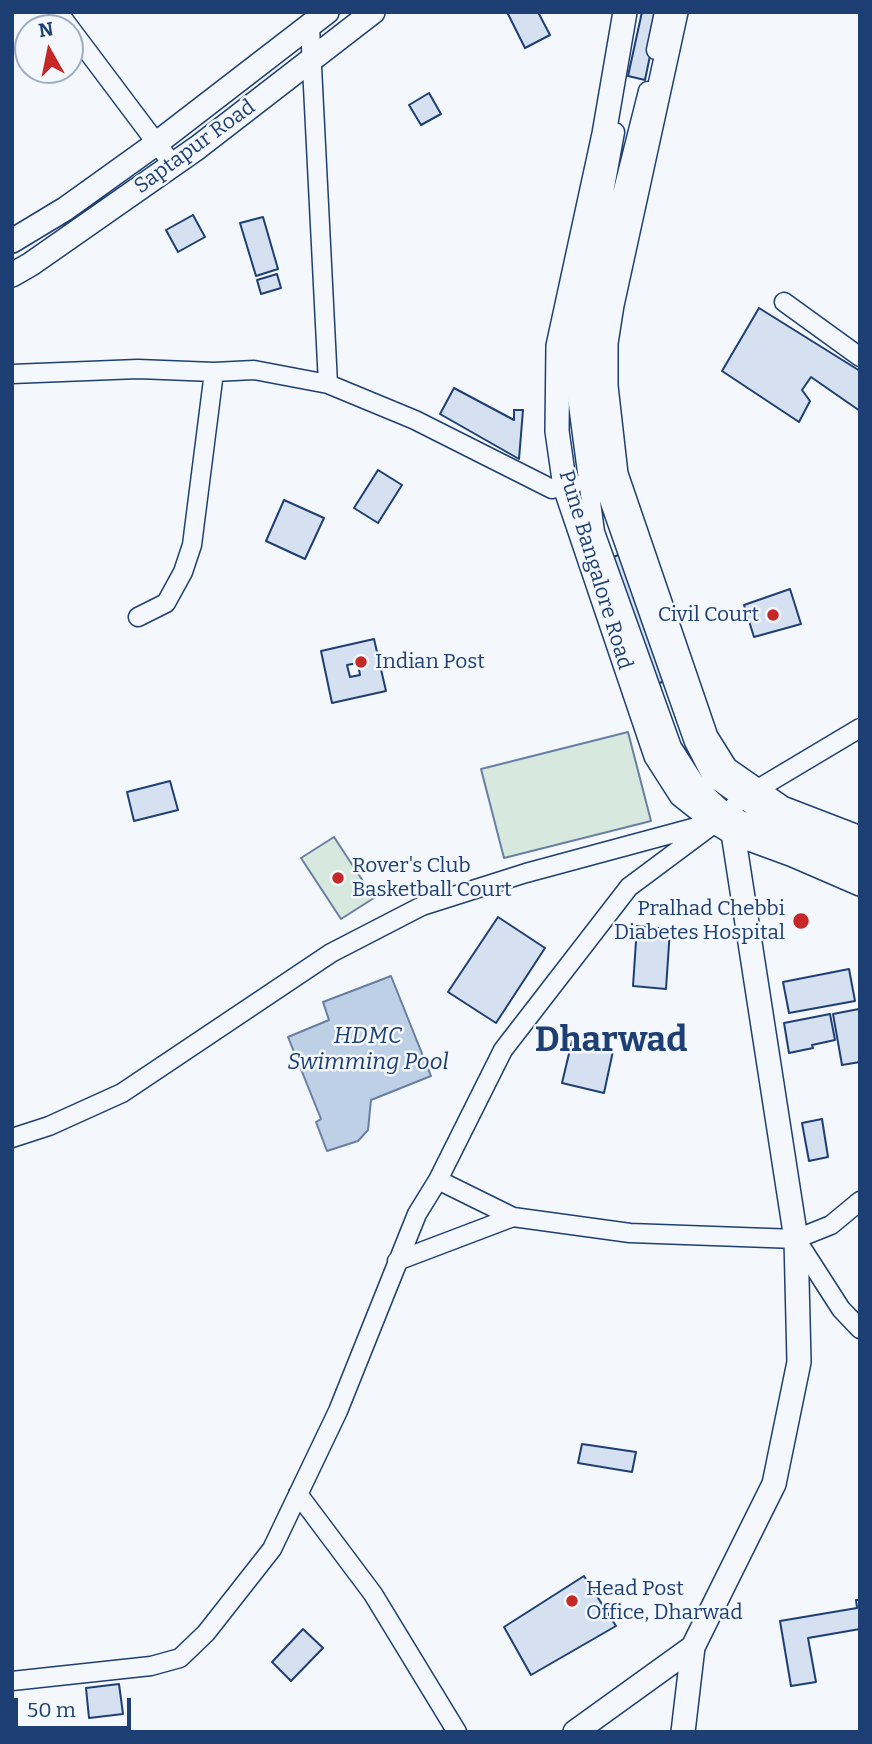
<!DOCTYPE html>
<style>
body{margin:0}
#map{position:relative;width:872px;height:1744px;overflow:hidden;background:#f4f7fb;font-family:Bitter,serif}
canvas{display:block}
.frame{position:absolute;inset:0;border:14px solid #1d3f73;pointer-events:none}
.north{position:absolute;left:14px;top:14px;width:70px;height:70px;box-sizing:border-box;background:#f4f7fb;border:2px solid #9eadc5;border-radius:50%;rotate:351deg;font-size:19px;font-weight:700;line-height:28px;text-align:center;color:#1d3f73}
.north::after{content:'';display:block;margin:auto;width:24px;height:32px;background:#c62828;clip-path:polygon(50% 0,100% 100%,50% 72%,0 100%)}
.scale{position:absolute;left:14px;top:1698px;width:117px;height:32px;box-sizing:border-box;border:4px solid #1d3f73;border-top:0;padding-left:9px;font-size:21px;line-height:24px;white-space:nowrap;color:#1d3f73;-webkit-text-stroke:5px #f4f7fb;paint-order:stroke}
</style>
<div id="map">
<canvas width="872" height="1744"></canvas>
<div class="frame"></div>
<div class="north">N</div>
<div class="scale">50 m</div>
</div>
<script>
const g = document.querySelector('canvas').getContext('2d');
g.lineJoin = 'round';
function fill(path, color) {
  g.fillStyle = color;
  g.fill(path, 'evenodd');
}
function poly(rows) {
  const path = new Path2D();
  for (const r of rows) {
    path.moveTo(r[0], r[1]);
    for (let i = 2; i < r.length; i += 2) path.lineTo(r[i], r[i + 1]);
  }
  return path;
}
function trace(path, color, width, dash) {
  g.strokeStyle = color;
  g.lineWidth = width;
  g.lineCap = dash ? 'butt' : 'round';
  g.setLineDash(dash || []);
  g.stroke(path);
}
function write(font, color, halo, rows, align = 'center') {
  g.font = font + ' Bitter,serif';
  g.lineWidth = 5;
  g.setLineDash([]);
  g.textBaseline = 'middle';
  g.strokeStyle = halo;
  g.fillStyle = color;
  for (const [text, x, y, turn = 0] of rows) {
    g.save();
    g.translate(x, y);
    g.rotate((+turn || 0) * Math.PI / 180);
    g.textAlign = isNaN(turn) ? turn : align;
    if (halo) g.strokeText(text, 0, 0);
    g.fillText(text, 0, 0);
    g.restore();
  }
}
const green = poly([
 [628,732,651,821,504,858,481,769,628,732],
 [334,837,374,898,341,919,301,858,334,837]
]);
fill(green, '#d7e8df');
trace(green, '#687fa3', 2);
const water = poly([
 [391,976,431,1076,371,1100,368,1130,358,1141,327,1151,316,1122,321,1119,288,1037,329,1020,323,1002,391,976]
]);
fill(water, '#bed0e5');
trace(water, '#687fa3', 2);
const building = poly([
 [507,12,538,12,550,35,525,48,507,12],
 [642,12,659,12,645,80,628,76,642,12],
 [429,93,441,114,421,125,409,105,429,93],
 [193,215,205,237,178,252,166,230,193,215],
 [263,217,278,269,256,276,240,223,263,217],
 [277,274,281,288,261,294,257,280,277,274],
 [759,308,860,371,860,411,811,377,802,390,810,401,799,422,722,371,759,308],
 [454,388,514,420,514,410,523,410,519,459,440,414,454,388],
 [378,470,402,485,378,523,354,508,378,470],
 [284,500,324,518,305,559,266,541,284,500],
 [621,554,670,679,657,684,608,559,621,554],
 [790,589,801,624,754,637,744,605,790,589],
 [374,639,386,691,332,703,321,651,374,639],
 [358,663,360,675,350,677,347,665,358,663],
 [170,781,178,810,134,821,127,792,170,781],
 [498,917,545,948,496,1023,448,992,498,917],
 [637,926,670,929,666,989,633,986,637,926],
 [849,969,855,1001,789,1013,783,982,849,969],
 [859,1009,860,1062,842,1065,833,1014,859,1009],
 [830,1014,835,1040,812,1045,813,1048,789,1053,784,1023,830,1014],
 [572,1041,613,1051,604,1093,562,1083,572,1041],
 [822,1119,828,1157,809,1161,802,1123,822,1119],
 [582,1444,636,1452,632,1472,578,1463,582,1444],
 [584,1576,616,1626,531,1675,504,1627,584,1576],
 [856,1600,860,1600,860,1629,808,1638,816,1682,791,1686,780,1621,857,1608,856,1600],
 [303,1629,323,1648,291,1681,272,1662,303,1629],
 [119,1684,123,1714,89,1718,86,1688,119,1684]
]);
fill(building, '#d5e0f0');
trace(building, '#1d3f73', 2);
const minor = poly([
 [58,12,70,28],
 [310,27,328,384],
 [70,28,173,165],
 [656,50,664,12],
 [648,91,620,202,590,341,591,386,601,477,694,742,712,777,770,818,860,856],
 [615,132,577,342,575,382,595,532,672,747,697,786,727,814,860,870],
 [784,302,860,357],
 [12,374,138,369,214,372,254,370,328,384,415,420,552,489,574,484],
 [138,617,166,603,183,572,192,545,214,372],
 [12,1138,49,1126,122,1093,331,953,422,906,526,873,704,825],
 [438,1180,513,1217],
 [796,1239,841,1309,860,1329],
 [397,1261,513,1217,630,1233,796,1239,831,1225,860,1201],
 [298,1494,373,1594,457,1732],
 [12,1681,151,1666,180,1658,206,1633,272,1549,338,1411,417,1214,438,1180,503,1050,629,887,727,814,741,799,860,728]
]);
const major = poly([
 [625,12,604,134,558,346,557,431,565,487,656,756,681,795,715,822,733,833,793,855,860,884],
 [676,12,612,305,606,343,606,386,616,474,706,737,726,769,782,808,860,838],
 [12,241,65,209,157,143,327,12],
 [12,275,31,264,197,148,373,12],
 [575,1732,693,1647],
 [683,1732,693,1647,774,1484,799,1362,796,1239,733,833]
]);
trace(minor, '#1d3f73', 21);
trace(major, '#1d3f73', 26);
trace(minor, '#f4f7fb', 18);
trace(major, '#f4f7fb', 23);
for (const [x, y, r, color] of [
 [773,615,7,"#c62828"],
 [361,662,7,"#c62828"],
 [338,878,7,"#c62828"],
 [801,921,9,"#c62828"],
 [572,1601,7,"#c62828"]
]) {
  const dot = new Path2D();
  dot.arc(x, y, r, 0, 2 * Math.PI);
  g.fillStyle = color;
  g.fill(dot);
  trace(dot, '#f4f7fb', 2.5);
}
write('21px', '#1d3f73', '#f4f7fb', [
 ["Saptapur Road",195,147,-36],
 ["Pune Bangalore Road",595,570,73]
]);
write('21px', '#1d3f73', '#f4f7fb', [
 ["Civil Court",759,615,"right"],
 ["Indian Post",375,662],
 ["Rover's Club",352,866],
 ["Basketball Court",352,890],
 ["Pralhad Chebbi",785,909,"right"],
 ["Diabetes Hospital",785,933,"right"],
 ["Head Post",586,1589],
 ["Office, Dharwad",586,1613]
], 'left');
write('italic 23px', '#1d3f73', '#f4f7fb', [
 ["HDMC",368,1037],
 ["Swimming Pool",368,1063]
]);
write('bold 35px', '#1d3f73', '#f4f7fb', [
 ["Dharwad",611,1041]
]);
</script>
